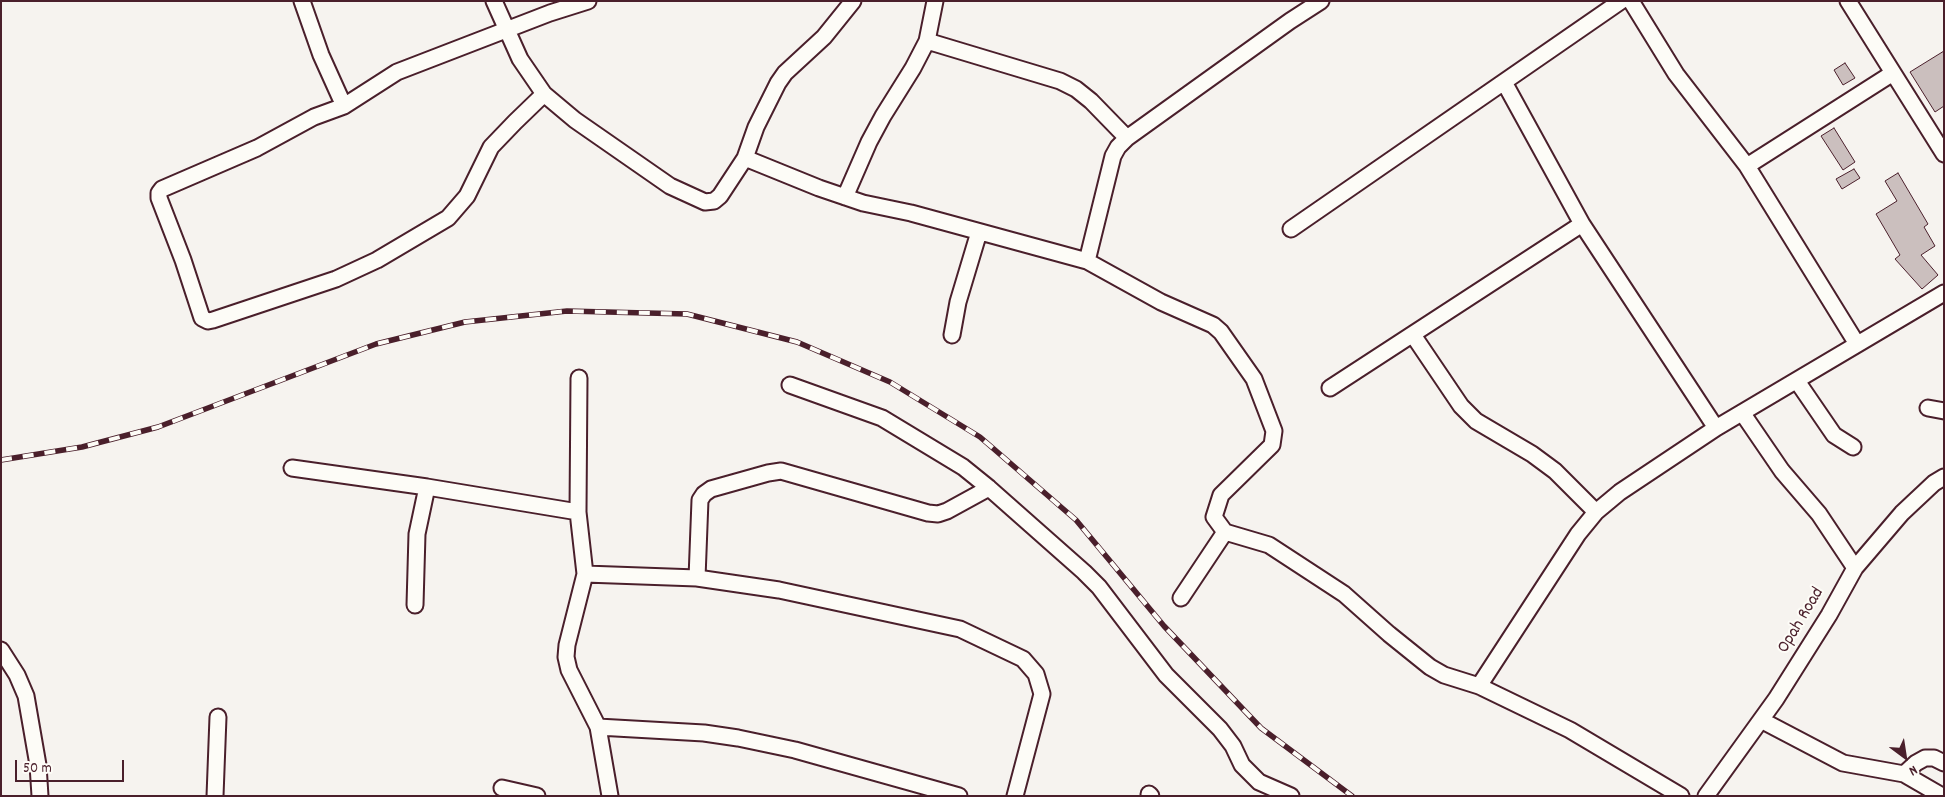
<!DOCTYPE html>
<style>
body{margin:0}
#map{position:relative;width:1945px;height:797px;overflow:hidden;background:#f6f3ef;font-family:Dekko,sans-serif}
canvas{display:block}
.frame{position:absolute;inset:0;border:2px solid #4a1f2b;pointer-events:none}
.north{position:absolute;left:1880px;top:732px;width:50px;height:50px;-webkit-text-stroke:4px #fdfcf7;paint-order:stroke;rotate:149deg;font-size:14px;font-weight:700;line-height:20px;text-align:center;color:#4a1f2b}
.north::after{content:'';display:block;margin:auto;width:18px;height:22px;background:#4a1f2b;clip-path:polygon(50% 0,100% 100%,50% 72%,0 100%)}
.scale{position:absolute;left:15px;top:760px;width:109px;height:22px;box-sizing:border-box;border:2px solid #4a1f2b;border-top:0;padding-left:6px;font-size:15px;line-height:18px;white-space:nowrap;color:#4a1f2b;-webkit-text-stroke:4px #fdfcf7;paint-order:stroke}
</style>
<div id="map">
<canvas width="1945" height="797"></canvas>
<div class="frame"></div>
<div class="north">N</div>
<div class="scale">50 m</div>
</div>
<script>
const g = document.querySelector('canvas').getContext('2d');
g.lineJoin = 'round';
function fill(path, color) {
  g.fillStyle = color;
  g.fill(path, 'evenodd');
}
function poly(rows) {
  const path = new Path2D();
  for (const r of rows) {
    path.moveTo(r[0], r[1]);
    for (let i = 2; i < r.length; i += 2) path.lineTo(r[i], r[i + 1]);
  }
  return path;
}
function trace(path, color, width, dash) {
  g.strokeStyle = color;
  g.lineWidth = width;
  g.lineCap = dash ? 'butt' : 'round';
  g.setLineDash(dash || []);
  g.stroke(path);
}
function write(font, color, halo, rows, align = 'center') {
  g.font = font + ' Dekko,sans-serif';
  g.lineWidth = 4;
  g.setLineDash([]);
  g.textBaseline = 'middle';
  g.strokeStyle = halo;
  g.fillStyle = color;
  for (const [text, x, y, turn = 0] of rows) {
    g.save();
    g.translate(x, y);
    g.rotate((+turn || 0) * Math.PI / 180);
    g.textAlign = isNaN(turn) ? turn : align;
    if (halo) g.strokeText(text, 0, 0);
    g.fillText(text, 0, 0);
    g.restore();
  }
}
const building = poly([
 [1944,51,1944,106,1935,112,1910,72,1944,51],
 [1845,63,1855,78,1843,85,1834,70,1845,63],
 [1834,128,1855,162,1843,170,1821,136,1834,128],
 [1854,169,1860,178,1842,189,1836,179,1854,169],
 [1898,173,1928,224,1924,227,1935,246,1921,255,1938,275,1922,289,1895,259,1900,255,1876,214,1897,201,1885,181,1898,173]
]);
fill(building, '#cbbfbe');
trace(building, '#4a1f2b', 1);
const street = poly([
 [302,1,321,55,344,106],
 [494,1,520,59,544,94,575,120,670,186,705,202,714,201,720,196,745,158,756,127,778,83,785,73,824,37,853,1],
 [1631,1,1676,74,1747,166,1857,344],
 [1848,1,1944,154],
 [927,41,1060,81,1076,89,1091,101,1127,138],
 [1504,82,1582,224,1716,428],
 [544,94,515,122,491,147,467,196,448,218,377,260,336,279,213,320,208,321,202,318,183,260,159,198,159,193,162,189,257,148,314,117,344,106,397,72,550,13,588,1],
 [745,158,819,188,863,203,911,213,1087,261,1161,302,1213,325,1221,332,1254,379,1274,431,1272,445,1221,495,1214,517,1225,532,1269,545,1344,594,1389,634,1430,667,1444,675,1479,686,1570,730,1681,796],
 [1747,166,1893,73],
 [845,197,869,142,883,116,913,68,927,41,935,1],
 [1291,229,1621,1],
 [1087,261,1113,156,1118,147,1127,138,1290,21,1321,1],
 [952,335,958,302,979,232],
 [1413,335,1461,406,1476,421,1532,454,1555,471,1596,512],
 [1797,381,1834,435,1853,447],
 [790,385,882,418,963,467,989,488,1084,572,1099,587,1166,675,1220,729,1233,746,1242,765,1259,782,1291,796],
 [1330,388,1582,224],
 [1928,408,1944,411],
 [1743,414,1782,471,1819,514,1855,568],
 [292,468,427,487,578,512,585,574,567,645,566,657,569,670,598,727,610,796],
 [578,512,579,378],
 [585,574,697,578,779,590,960,629,1023,659,1036,674,1042,694,1015,796],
 [697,578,700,500,704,494,711,489,768,473,781,471,928,513,938,514,947,511,989,488],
 [1181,598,1225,532],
 [415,605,417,534,427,487],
 [1,650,17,675,26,696,38,765,40,796],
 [1479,686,1578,534,1596,512,1620,492,1716,428,1944,293],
 [1761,720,1843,763,1904,774,1942,796],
 [598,727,704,733,738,738,795,750,959,796],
 [1904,774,1916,763,1925,758,1934,758,1944,763],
 [502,788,537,796],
 [1149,794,1151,796],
 [215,796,218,717],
 [1706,796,1776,699,1829,615,1855,568,1902,513,1934,483,1944,477]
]);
trace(street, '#4a1f2b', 19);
trace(street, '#fdfcf7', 15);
const rail = poly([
 [1,460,82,447,158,427,376,344,465,322,567,311,687,314,797,342,890,382,980,437,1076,520,1164,626,1261,728,1352,796]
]);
trace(rail, '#4a1f2b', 5.5);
trace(rail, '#fdfcf7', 4, [11]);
write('18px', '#4a1f2b', '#fdfcf7', [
 ["Opah Road",1802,621,-59]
]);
</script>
